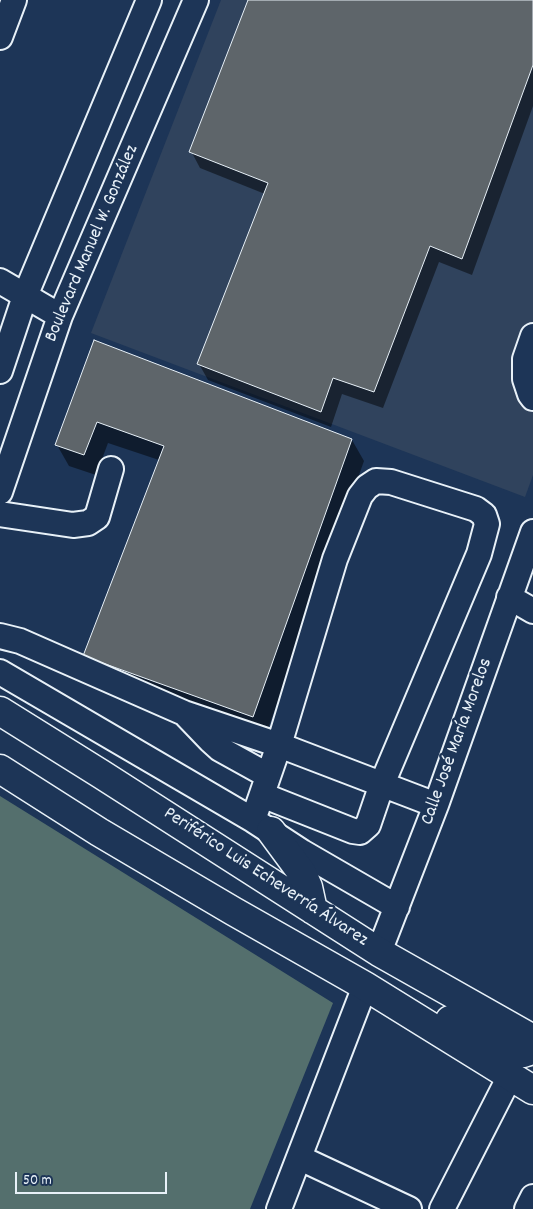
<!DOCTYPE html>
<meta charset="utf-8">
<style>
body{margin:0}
#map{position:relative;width:533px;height:1209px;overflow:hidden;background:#1d3557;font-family:Dekko,sans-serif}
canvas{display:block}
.scale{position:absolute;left:15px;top:1172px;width:152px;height:22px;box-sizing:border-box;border:2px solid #e8f1f8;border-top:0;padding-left:6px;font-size:15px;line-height:18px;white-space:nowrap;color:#e8f1f8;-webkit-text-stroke:4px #1d3557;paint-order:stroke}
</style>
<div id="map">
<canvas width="533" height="1209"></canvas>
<div class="scale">50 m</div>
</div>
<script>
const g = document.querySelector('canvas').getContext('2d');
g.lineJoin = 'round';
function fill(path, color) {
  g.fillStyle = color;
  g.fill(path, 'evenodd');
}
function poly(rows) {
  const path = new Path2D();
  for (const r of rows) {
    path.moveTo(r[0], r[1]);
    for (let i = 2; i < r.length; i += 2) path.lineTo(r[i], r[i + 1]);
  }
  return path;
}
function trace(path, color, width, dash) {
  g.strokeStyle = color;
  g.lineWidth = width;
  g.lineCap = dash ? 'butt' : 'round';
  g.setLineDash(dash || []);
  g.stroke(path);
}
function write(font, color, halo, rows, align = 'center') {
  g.font = font + ' Dekko,sans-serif';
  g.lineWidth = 5;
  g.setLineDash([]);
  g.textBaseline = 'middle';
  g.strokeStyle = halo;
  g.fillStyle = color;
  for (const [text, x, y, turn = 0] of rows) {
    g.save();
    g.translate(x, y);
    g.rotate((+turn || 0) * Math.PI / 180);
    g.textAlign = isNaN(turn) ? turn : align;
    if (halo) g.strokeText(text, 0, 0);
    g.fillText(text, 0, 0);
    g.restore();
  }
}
fill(poly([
 [221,0,533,0,533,475,525,497,91,333]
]), '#30435d');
fill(poly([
 [0,796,333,1003,250,1209,0,1209]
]), '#546f6d');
fill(poly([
 [249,0,533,0,533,106,472,275,439,262,383,408,342,394,331,427,208,380,199,364,265,194,200,168,191,151],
 [95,341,352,440,364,461,265,737,97,677,85,656,159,460,108,443,96,475,69,466,57,445]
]), '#0007');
const building = poly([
 [248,0,533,0,533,65,462,259,430,246,374,392,333,378,321,412,197,364,268,183,189,152,248,0],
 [94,340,352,439,253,717,83,656,164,446,97,422,84,455,55,445,94,340]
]);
fill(building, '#5e656a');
trace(building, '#e8f1f8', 1);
const minor = poly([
 [0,37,14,0],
 [0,281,60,316],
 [533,336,525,359,525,379,530,394,533,398],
 [0,371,25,296,149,0],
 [0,492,60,316,196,0],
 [0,514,73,525,88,523,97,517,111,469],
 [509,597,533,611],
 [0,636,20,641,184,713,279,745,436,805],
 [0,672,253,820,302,852,397,907],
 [187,716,210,740,220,749,267,775],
 [253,820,279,745,335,559,360,496,367,487,376,481,391,482,476,509,484,515,487,524,479,554,382,784,368,825,360,832,353,831,262,795],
 [379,952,436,805,533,532],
 [300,1158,409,1209],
 [279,1209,365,986],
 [442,1209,510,1076],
 [527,1209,533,1197]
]);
const major = poly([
 [0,711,101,774,379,952,533,1039],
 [0,769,99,832,233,911,365,986,533,1090],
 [271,831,302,873,308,887,313,910],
 [450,1020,461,1024,510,1051,523,1053,533,1050]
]);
trace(minor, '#e8f1f8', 28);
trace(major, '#e8f1f8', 31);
trace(minor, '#1d3557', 24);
trace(major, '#1d3557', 28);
write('19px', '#e8f1f8', '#1d3557', [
 ["Boulevard Manuel W. González",93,244,-67],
 ["Calle José María Morelos",458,742,-70],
 ["Periférico Luis Echeverría Álvarez",265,878,33]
]);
</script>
